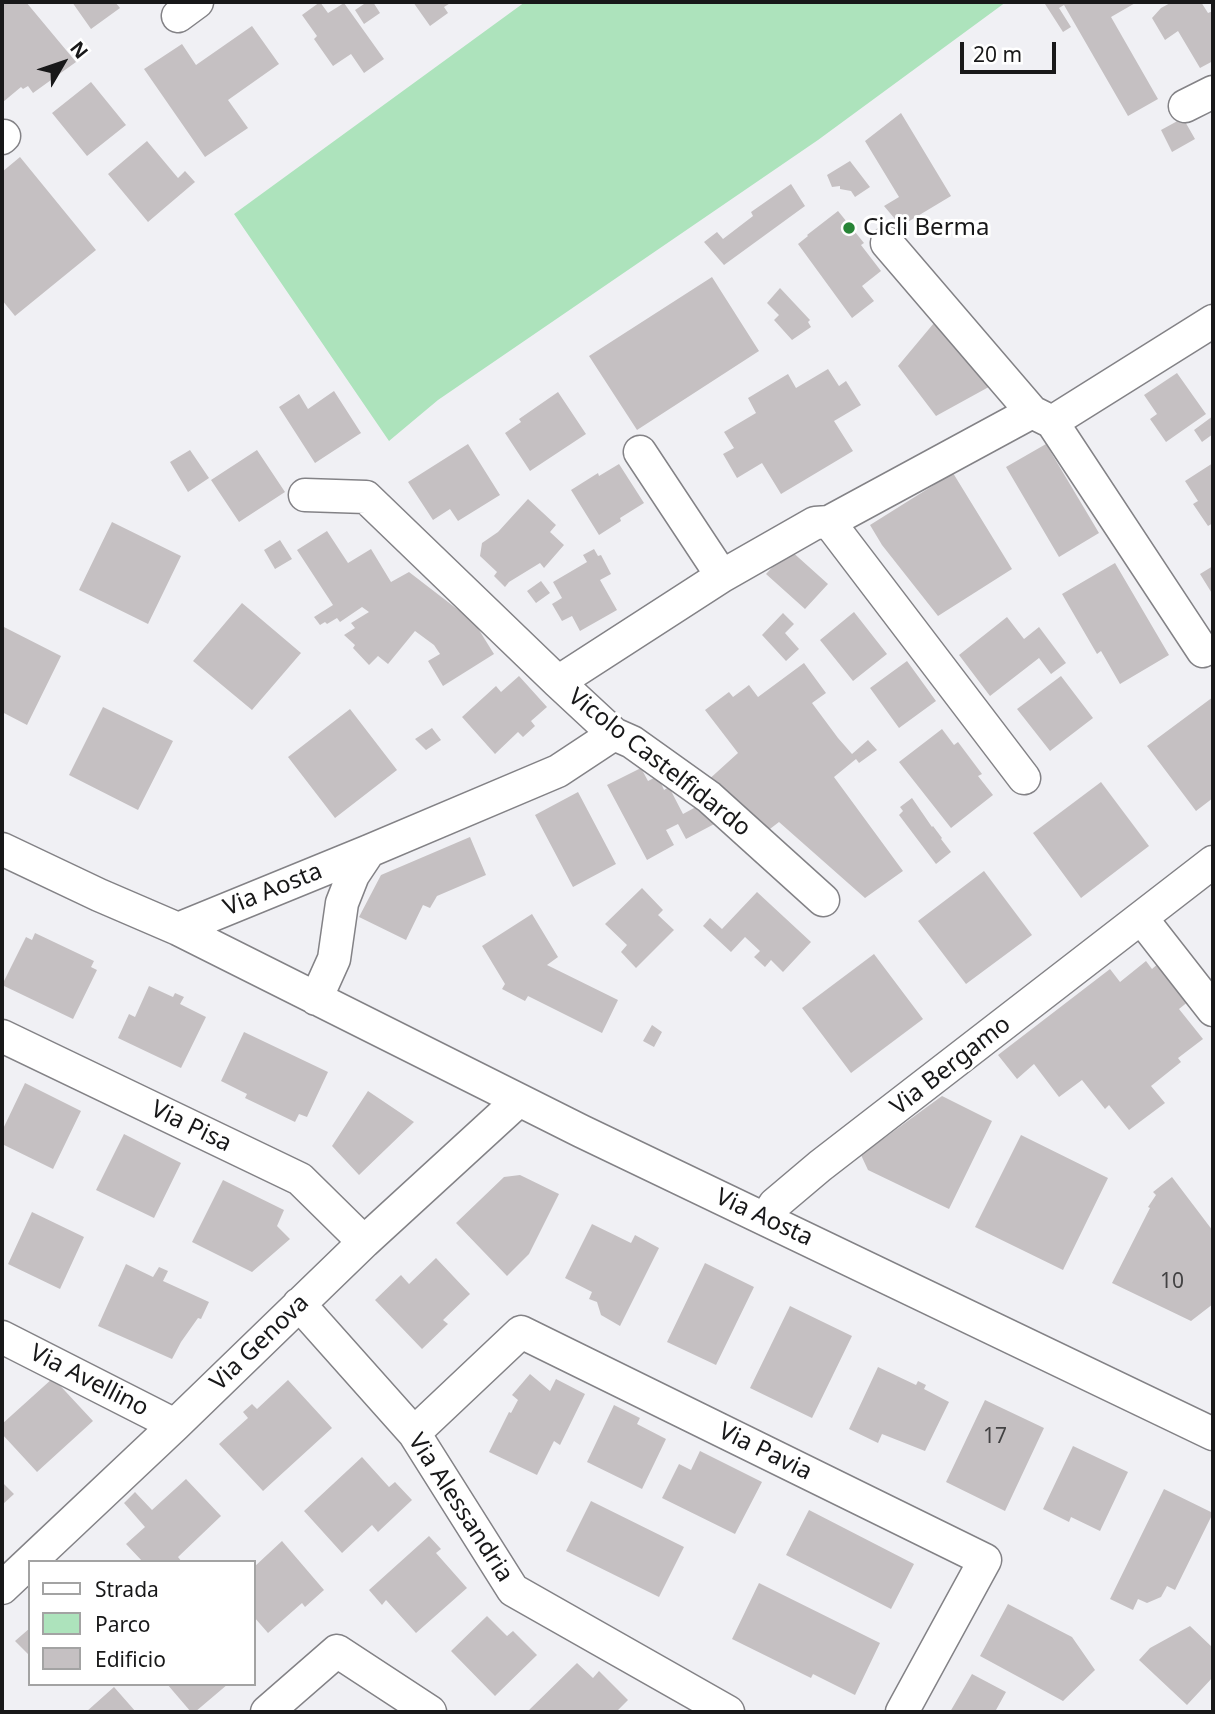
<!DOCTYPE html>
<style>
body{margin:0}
#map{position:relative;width:1215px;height:1714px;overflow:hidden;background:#f0f0f4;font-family:"Noto Sans",sans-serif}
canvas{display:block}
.frame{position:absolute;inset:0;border:4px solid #181819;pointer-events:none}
.legend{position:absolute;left:28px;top:1560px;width:228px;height:126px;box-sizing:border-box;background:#fff;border:2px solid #a3a3a3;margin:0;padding:9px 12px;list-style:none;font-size:21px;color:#181819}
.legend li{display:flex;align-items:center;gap:14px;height:35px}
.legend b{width:35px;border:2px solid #a3a3a3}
.north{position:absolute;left:28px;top:28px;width:70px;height:70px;-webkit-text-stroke:5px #fff;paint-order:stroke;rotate:51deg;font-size:19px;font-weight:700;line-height:28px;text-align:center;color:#181819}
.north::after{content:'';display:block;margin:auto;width:24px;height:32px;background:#181819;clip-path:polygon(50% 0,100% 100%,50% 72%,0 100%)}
.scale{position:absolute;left:960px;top:42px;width:96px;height:32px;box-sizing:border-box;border:4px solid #181819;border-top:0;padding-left:9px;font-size:21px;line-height:24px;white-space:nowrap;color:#181819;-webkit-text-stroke:5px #fff;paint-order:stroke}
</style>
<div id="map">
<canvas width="1215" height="1714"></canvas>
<div class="frame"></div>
<ul class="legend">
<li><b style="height:9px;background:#fff"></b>Strada</li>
<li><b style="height:19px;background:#ade3bc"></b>Parco</li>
<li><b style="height:19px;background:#c5c0c2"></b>Edificio</li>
</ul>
<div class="north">N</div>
<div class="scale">20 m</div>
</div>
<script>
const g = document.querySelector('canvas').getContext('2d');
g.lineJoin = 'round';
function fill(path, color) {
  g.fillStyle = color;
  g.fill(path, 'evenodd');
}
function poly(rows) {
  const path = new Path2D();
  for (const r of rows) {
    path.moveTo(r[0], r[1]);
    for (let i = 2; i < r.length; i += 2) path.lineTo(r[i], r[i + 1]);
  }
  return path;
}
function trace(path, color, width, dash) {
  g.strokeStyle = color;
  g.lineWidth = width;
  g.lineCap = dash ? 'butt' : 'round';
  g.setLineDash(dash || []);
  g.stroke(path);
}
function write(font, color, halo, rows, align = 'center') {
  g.font = font + ' "Noto Sans",sans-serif';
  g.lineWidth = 6;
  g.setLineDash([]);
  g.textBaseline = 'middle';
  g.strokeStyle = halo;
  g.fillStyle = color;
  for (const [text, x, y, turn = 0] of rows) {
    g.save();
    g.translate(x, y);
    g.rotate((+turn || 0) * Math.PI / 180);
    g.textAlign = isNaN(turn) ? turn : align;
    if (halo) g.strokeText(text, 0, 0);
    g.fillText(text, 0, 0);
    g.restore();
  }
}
fill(poly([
 [525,2,1006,2,818,140,438,400,389,441,234,214]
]), '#ade3bc');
fill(poly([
 [2,2,26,2,76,62,33,93,28,86,23,89,21,87,3,102,2,100],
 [72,2,115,2,120,8,91,29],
 [320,2,328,13,344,3,384,59,364,73,351,54,333,66,314,39,317,36,302,15],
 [367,2,373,2,380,13,364,24,355,10],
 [413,2,452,2,444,7,448,13,430,26],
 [1048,2,1137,2,1111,17,1158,99,1128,116,1064,5,1059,8,1071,27,1063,32,1045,4],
 [1172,2,1201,2,1208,13,1213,11,1213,61,1200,68,1178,31,1165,40,1152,18,1161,8],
 [252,26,279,64,228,100,248,128,205,157,144,69,182,44,196,65],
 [91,82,126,125,87,156,52,113],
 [901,113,951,196,901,226,884,206,899,197,865,141],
 [1183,118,1195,139,1172,152,1161,130],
 [147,141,178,178,185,171,195,182,148,222,108,174],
 [20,157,96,250,15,316,2,300,2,172],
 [850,161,870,187,855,197,851,191,840,189,840,186,832,187,827,175],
 [791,184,805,206,724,265,704,242,717,232,723,239,753,216,751,212],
 [838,211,864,243,861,245,881,271,862,286,874,301,852,318,798,244,808,236,807,235],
 [712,277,759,351,637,430,589,356],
 [780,288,810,320,808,322,811,327,792,340,774,320,779,315,767,303],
 [939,317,996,383,936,416,898,366],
 [828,369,839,386,846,381,861,405,834,421,853,451,781,494,762,463,737,478,723,454,734,448,724,432,756,413,748,398,788,374,796,388],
 [1177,373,1206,414,1166,442,1150,419,1157,414,1144,395],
 [334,391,361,433,315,463,279,407,299,394,308,409],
 [558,392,586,434,530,471,505,433,521,422,519,419],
 [1213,416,1213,434,1202,442,1194,430],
 [468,444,500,495,458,521,450,509,433,520,408,482],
 [1046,444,1099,533,1059,557,1006,467],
 [190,450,209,478,188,492,170,462],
 [257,450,285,492,239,522,211,480],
 [1213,463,1213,523,1208,526,1193,504,1198,501,1185,481],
 [619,464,644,503,620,518,621,521,599,535,571,490,598,473,599,476],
 [953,473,1012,569,938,616,882,545,870,525],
 [528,499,556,525,550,532,564,545,544,568,540,563,509,582,505,587,494,576,497,572,480,556,482,543,498,532],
 [112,522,181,556,148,624,79,590],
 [327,531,348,563,371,549,391,582,409,572,474,622,494,654,443,686,428,661,440,654,434,645,415,631,388,664,378,656,369,665,353,648,355,645,344,635,355,628,351,623,369,612,362,607,340,622,337,618,327,624,325,622,320,625,314,617,333,605,297,550],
 [280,540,292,559,275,569,264,550],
 [594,549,598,556,601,555,611,574,600,580,617,610,580,631,572,616,562,621,552,604,562,598,553,582,587,562,583,555],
 [789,549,828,584,805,609,766,574],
 [1115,563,1169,655,1120,684,1101,651,1097,654,1062,594],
 [1213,566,1213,595,1200,574],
 [541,581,550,593,536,603,527,591],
 [242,603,301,653,252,710,193,661],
 [854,612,887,654,853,681,820,640],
 [783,613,794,624,785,633,799,649,786,661,762,635],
 [1007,617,1024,639,1039,627,1066,663,1051,674,1039,658,990,696,959,655],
 [2,626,61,656,27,725,2,712],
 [907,661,936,701,899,728,870,688],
 [804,663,826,693,812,703,838,738,852,754,868,740,877,750,859,763,856,759,834,777,903,871,865,898,779,822,766,832,706,782,738,753,705,710,729,692,733,697,749,685,758,697],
 [519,676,547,707,531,721,535,726,523,737,518,732,495,754,462,717,496,686,501,692],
 [1061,676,1093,718,1050,751,1017,709],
 [1213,697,1213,798,1196,811,1147,746],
 [103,707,173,741,138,810,69,775],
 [350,709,397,770,335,818,288,757],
 [432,728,441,740,426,750,415,739],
 [942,729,954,745,958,742,982,774,978,776,993,795,951,828,899,762],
 [641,768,648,781,658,776,664,790,669,787,683,814,707,801,718,822,686,839,678,824,666,830,674,845,647,860,607,785],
 [1101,782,1149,846,1081,898,1033,833],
 [578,792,616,864,573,887,535,815],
 [912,798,932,827,933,826,942,838,941,839,951,852,936,864,899,815,903,811,900,807],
 [470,837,486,875,437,896,430,908,423,905,406,940,359,917,381,875],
 [984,871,1032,935,966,984,918,921],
 [642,888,663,910,658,915,674,930,636,968,621,952,627,945,605,924],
 [757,892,811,942,783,972,771,960,765,967,754,957,760,951,745,937,731,952,703,926,710,918,722,929],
 [532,914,558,957,547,965,618,1000,602,1033,528,996,525,1001,502,989,505,984,482,946],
 [35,933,94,961,91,967,97,970,73,1019,2,985,26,937,32,940],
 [874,954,923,1019,851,1073,802,1008],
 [1146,961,1152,969,1160,962,1189,1001,1179,1009,1203,1039,1178,1058,1181,1062,1151,1086,1165,1103,1129,1130,1109,1105,1105,1109,1082,1080,1059,1097,1034,1064,1017,1079,998,1055,1110,969,1120,982],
 [149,986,173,997,175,993,184,997,180,1004,206,1017,181,1068,118,1038,129,1014,135,1017],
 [652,1025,662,1032,654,1047,643,1041],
 [244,1032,328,1072,307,1117,299,1114,295,1122,245,1098,247,1094,221,1081],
 [25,1083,81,1111,53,1169,2,1144,2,1131],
 [368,1091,414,1122,359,1175,332,1146],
 [942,1096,992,1121,949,1209,868,1170,861,1155],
 [124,1134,181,1163,154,1218,96,1190],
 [1021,1135,1108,1178,1063,1270,975,1227],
 [520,1175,559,1194,529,1254,507,1276,456,1223,504,1177],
 [1172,1177,1213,1231,1213,1304,1191,1321,1112,1283,1150,1208,1148,1207,1156,1195,1153,1192],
 [223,1180,284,1210,277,1226,290,1239,252,1272,192,1242],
 [32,1212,84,1237,60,1289,8,1264],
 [592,1224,631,1243,635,1235,659,1248,620,1326,601,1315,597,1302,589,1299,592,1292,565,1278],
 [436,1258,470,1294,443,1320,448,1324,422,1349,375,1300,401,1275,409,1284],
 [705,1263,754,1287,716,1365,667,1342],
 [126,1264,153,1277,159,1267,168,1271,163,1281,209,1302,201,1319,198,1318,181,1342,172,1359,98,1326],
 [790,1306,852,1336,812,1418,750,1388],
 [878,1367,916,1385,918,1381,926,1385,924,1389,949,1402,925,1451,882,1434,878,1443,849,1429],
 [530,1374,550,1391,556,1379,585,1394,560,1445,554,1441,537,1475,489,1452,509,1412,511,1413,518,1400,512,1395],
 [53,1378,93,1421,37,1472,2,1434,2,1424],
 [288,1380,332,1428,263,1491,219,1444,248,1418,243,1412,252,1404,257,1409],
 [985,1400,1044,1428,1005,1511,946,1482],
 [614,1405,640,1418,637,1424,666,1439,642,1489,587,1462],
 [1073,1446,1128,1472,1100,1531,1071,1517,1069,1522,1043,1509],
 [700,1451,762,1482,735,1534,662,1498,679,1464,691,1470],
 [362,1457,389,1487,395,1482,412,1500,378,1532,372,1525,342,1553,304,1511],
 [186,1479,221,1516,178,1557,182,1562,143,1562,126,1544,145,1527,124,1503,135,1492,152,1510],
 [2,1482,14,1494,2,1505],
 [1164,1489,1213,1513,1175,1590,1167,1586,1161,1597,1147,1603,1138,1599,1133,1610,1110,1599],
 [591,1501,684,1547,659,1597,566,1551],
 [809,1510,914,1564,891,1609,786,1555],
 [429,1536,441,1549,436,1553,467,1588,416,1633,386,1600,382,1605,369,1590],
 [282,1541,324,1590,305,1607,302,1603,268,1633,254,1617,254,1567],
 [759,1583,880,1643,855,1695,813,1674,811,1678,732,1639],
 [1008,1604,1072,1637,1095,1670,1063,1701,980,1656],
 [487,1616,507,1636,513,1631,537,1655,495,1696,451,1651],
 [1190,1626,1213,1648,1213,1677,1187,1705,1139,1660,1150,1648],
 [30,1628,30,1656,15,1641],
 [577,1663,593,1678,599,1671,628,1700,616,1712,527,1712],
 [972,1674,1006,1692,996,1710,1000,1712,950,1712],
 [167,1684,228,1684,195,1712,191,1712],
 [114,1687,136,1712,86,1712]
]), '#c5c0c2');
const minor = poly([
 [178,16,197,2],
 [1185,106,1213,92],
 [2,138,4,136],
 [887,243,1032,412],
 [1052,422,1203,651],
 [640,452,722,576],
 [305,495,366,497,558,682,614,734,632,742,709,797,823,900],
 [829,522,1024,778],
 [558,682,722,576,815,523,829,522,1032,412,1052,422,1213,321],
 [2,849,99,895,178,929,581,1131,1213,1434],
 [1142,919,1213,1010],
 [178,929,369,851,558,771,614,734],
 [316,999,334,959,342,903,353,875,369,851],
 [2,1036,300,1179,364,1242],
 [765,1219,775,1204,820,1166,1213,862],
 [299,1304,414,1433,513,1590,728,1712],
 [2,1337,175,1425],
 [414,1433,521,1332,985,1560,902,1712],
 [2,1588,175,1425,364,1242,519,1100],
 [267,1712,337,1651,430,1712]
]);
trace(minor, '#838286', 35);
trace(minor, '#fff', 32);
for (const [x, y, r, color] of [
 [849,228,7,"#278436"]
]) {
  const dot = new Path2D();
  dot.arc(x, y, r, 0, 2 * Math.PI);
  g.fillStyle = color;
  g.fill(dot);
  trace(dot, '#fff', 2.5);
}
write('21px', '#434243', null, [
 ["10",1172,1282],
 ["17",995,1437]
]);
write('24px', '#181819', '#fff', [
 ["Cicli Berma",863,228]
], 'left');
write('24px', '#181819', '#fff', [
 ["Vicolo Castelfidardo",659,763,38],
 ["Via Aosta",273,890,-22],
 ["Via Bergamo",951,1066,-38],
 ["Via Pisa",191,1127,26],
 ["Via Aosta",764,1218,25],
 ["Via Genova",260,1343,-44],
 ["Via Avellino",89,1381,27],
 ["Via Pavia",765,1452,26],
 ["Via Alessandria",460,1508,57]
]);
</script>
